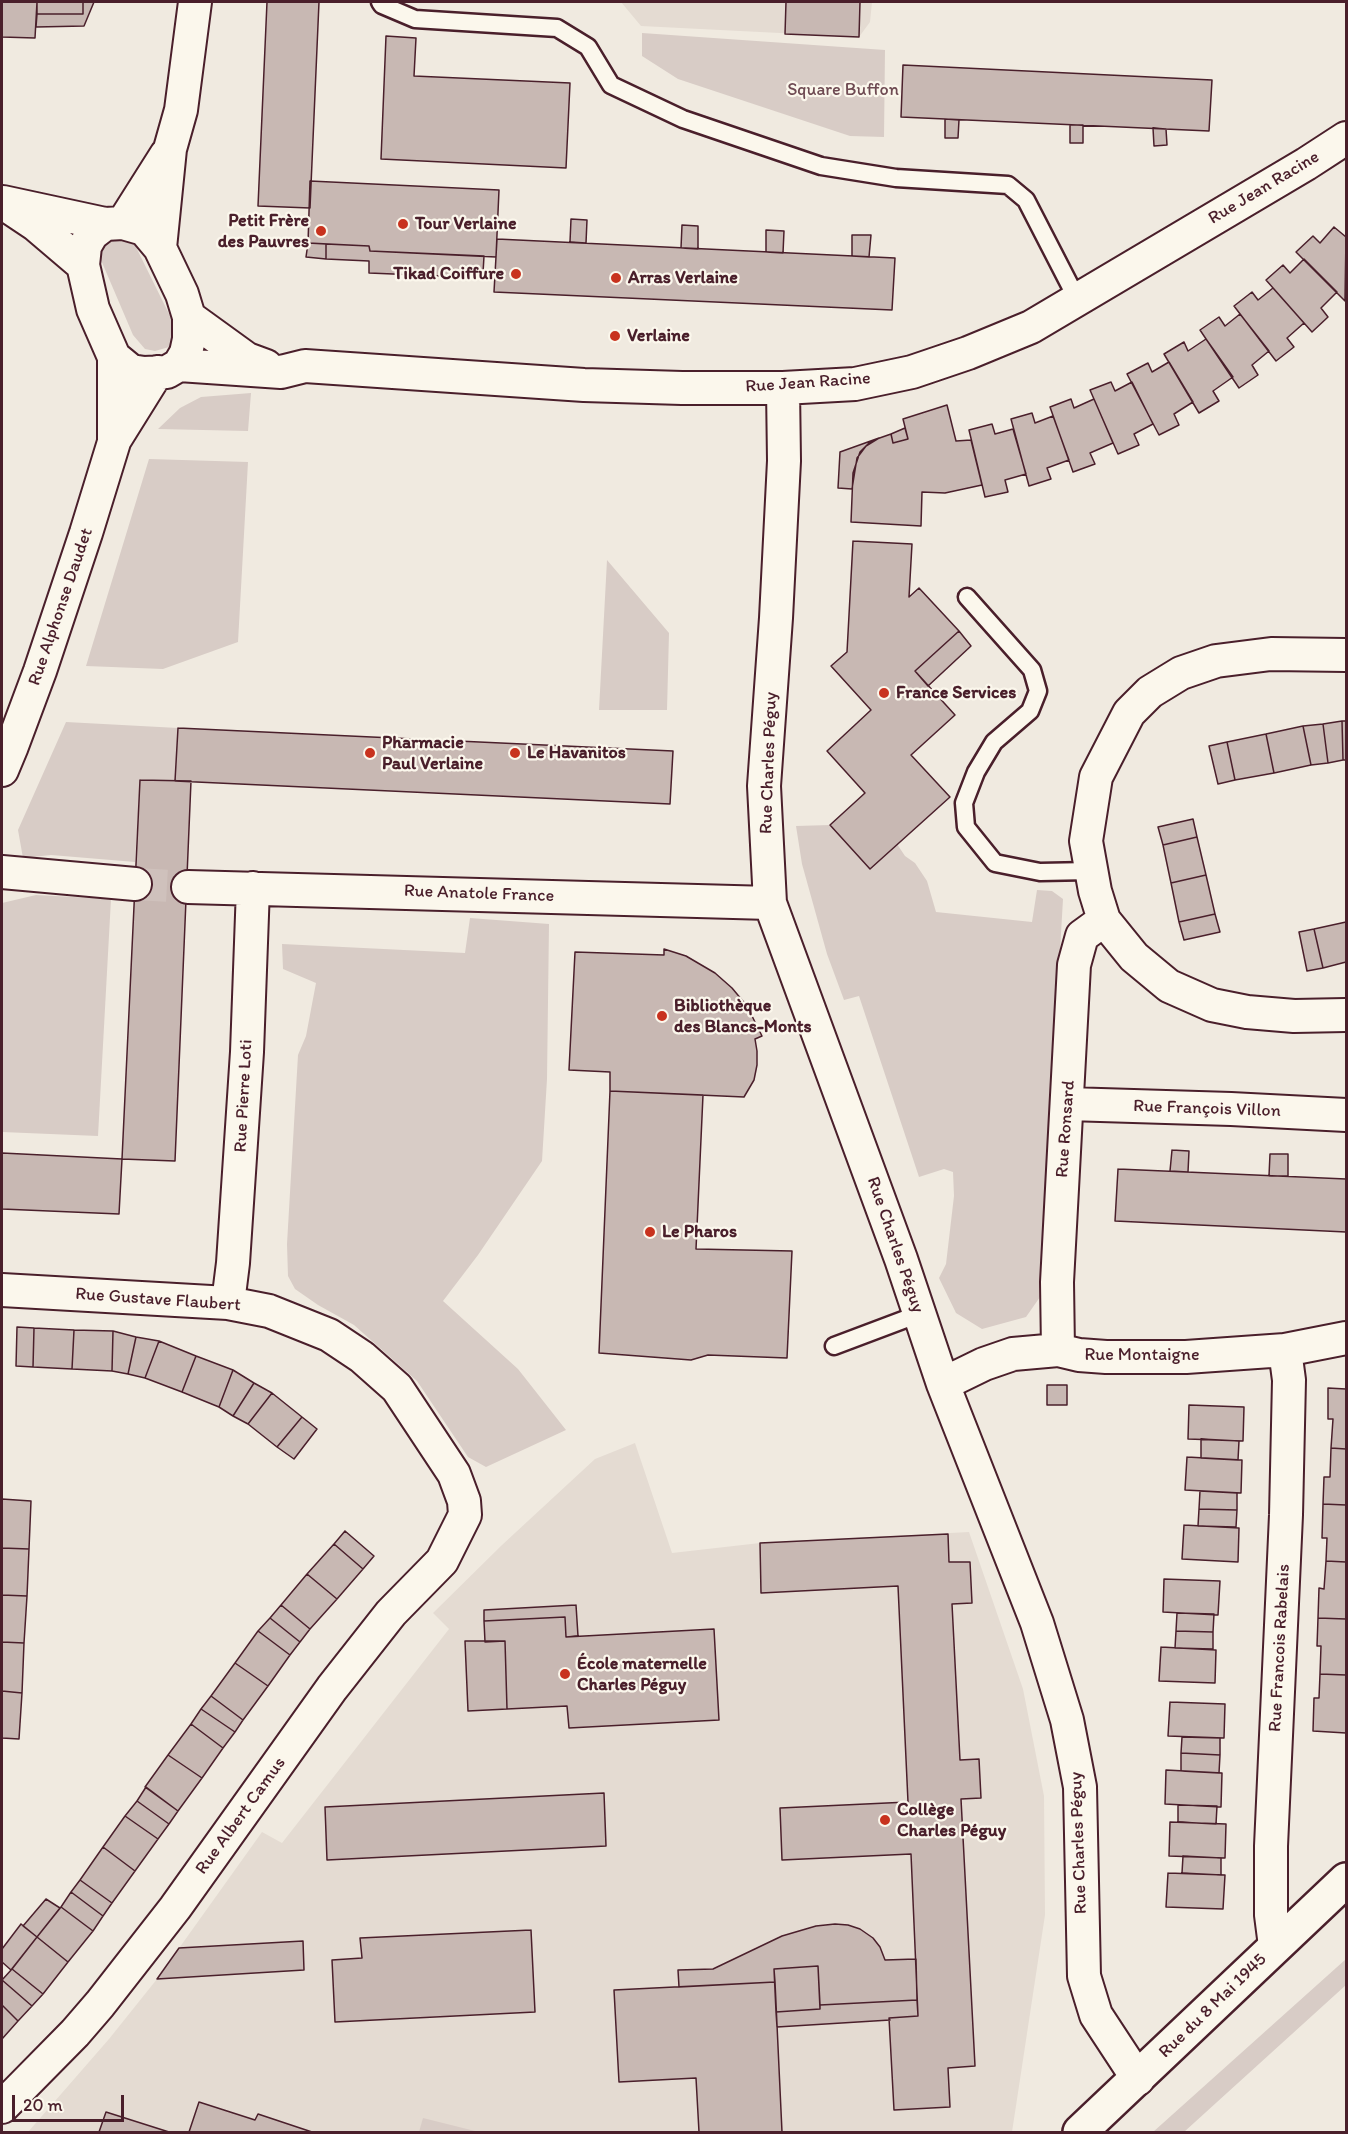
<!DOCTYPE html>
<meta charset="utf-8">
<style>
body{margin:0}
#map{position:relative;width:1348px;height:2134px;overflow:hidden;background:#f0eae0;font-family:Itim,sans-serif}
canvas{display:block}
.frame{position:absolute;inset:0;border:3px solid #4a1f2b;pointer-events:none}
.scale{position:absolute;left:12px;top:2095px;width:112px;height:27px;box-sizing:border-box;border:3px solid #4a1f2b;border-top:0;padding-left:8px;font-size:18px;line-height:21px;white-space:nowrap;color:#4a1f2b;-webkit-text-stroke:4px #fbf7ec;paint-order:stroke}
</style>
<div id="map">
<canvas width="1348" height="2134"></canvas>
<div class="frame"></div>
<div class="scale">20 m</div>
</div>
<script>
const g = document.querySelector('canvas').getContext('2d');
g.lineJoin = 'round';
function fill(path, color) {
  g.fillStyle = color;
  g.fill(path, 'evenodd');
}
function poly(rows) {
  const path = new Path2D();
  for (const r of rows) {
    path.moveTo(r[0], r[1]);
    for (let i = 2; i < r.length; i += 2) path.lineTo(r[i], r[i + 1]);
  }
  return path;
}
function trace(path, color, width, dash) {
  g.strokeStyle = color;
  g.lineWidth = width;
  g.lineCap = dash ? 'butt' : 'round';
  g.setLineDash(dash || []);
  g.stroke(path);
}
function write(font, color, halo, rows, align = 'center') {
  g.font = font + ' Itim,sans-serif';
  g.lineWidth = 4.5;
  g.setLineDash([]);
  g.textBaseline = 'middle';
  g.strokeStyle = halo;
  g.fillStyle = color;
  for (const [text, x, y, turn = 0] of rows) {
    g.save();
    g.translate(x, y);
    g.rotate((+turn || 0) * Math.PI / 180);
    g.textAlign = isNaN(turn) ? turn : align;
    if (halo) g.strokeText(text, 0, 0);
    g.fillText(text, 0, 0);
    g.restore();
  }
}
fill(poly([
 [621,2,872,2,870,22,859,37,641,26],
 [635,1443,672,1553,760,1543,969,1532,1023,1689,1044,1796,1045,1915,1012,2132,28,2132,109,2039,157,1979,262,1832,282,1843,449,1629,433,1613,502,1545,595,1459]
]), '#e4dbd2');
fill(poly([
 [642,33,885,50,884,137,850,136,678,79,642,56],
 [122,234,133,241,171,318,174,334,169,347,155,351,145,349,133,335,98,253,108,237],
 [251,393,248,431,158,429,180,408,201,397],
 [149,459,248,462,238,642,163,669,86,666],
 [607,560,669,633,667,710,599,710],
 [66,722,178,728,175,781,140,781,135,862,51,855,23,858,18,830],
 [830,825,897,844,905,856,915,863,927,881,936,912,1032,922,1037,890,1052,891,1063,899,1040,1297,1026,1317,982,1329,956,1313,939,1278,946,1264,954,1196,953,1172,944,1169,919,1177,859,996,844,1000,827,954,802,864,796,826],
 [36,895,111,899,98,1136,2,1132,2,903],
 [470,918,549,924,547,1079,542,1161,478,1255,443,1301,518,1369,566,1430,486,1467,468,1457,417,1381,354,1325,318,1305,295,1289,288,1276,287,1244,298,1055,306,1036,316,983,283,969,282,944,465,953],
 [1346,1959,1346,1985,1184,2132,1153,2132],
 [423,2118,479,2132,419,2132]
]), '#d8ccc6');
const building = poly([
 [2,2,37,2,35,38,2,37,2,2],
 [37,2,83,2,83,14,37,14,37,2],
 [83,2,94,2,84,26,36,27,37,14,83,14,83,2],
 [267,2,319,2,310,208,258,206,267,2],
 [786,2,860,2,859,37,785,34,786,2],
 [386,36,416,38,414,76,570,83,566,168,381,159,386,36],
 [903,65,1212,80,1209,131,901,117,903,65],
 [945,119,959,120,958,138,945,138,945,119],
 [1070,125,1083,125,1083,143,1070,143,1070,125],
 [1153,128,1166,129,1167,145,1154,146,1153,128],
 [310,181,499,190,496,257,370,251,369,246,308,243,310,181],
 [571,219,587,220,586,243,570,242,571,219],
 [682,225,698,226,698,249,681,248,682,225],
 [1334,227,1346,237,1345,301,1296,252,1313,236,1320,243,1334,227],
 [766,230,784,231,783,253,766,252,766,230],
 [852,235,871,235,869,257,852,256,852,235],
 [497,239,895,258,892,310,494,292,497,239],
 [308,243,326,244,326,259,306,257,308,243],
 [326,244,369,246,370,251,484,256,483,273,465,272,465,277,369,273,369,261,326,259,326,244],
 [1304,259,1337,292,1321,308,1328,317,1312,332,1266,280,1283,265,1290,273,1304,259],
 [1273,288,1304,323,1287,338,1294,347,1276,361,1234,306,1252,292,1258,300,1273,288],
 [1240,314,1269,351,1252,365,1258,375,1239,388,1200,330,1219,317,1225,326,1240,314],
 [1206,339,1233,377,1213,391,1219,401,1199,413,1164,354,1184,342,1188,351,1206,339],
 [1169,362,1193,402,1174,414,1179,425,1159,435,1127,374,1148,363,1152,372,1169,362],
 [1111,382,1115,391,1132,382,1153,424,1134,434,1139,445,1118,454,1090,390,1111,382],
 [1071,399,1074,408,1094,399,1113,443,1090,453,1095,464,1073,472,1050,407,1071,399],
 [947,405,956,441,971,440,982,485,945,493,922,492,921,526,851,522,853,473,860,452,871,441,891,434,893,443,908,439,903,419,947,405],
 [1032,413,1035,423,1053,416,1069,460,1047,468,1051,479,1029,486,1011,419,1032,413],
 [992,424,995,434,1013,429,1026,474,1005,480,1008,492,985,497,969,430,992,424],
 [905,428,908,439,893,443,891,434,905,428],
 [879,438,866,446,857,458,852,489,838,488,840,452,879,438],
 [853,541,912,544,909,597,919,588,959,631,915,671,955,715,911,755,950,797,870,869,830,825,865,793,827,751,871,710,831,666,847,652,853,541],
 [959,631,971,646,928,686,915,671,959,631],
 [1342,721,1343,760,1328,763,1323,724,1342,721],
 [1342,721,1346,721,1346,760,1343,760,1342,721],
 [1323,724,1328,763,1311,765,1303,726,1323,724],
 [1303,726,1311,765,1274,773,1266,734,1303,726],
 [178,728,673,751,670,804,175,781,178,728],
 [1266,734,1274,773,1235,780,1227,742,1266,734],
 [1227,742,1235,780,1218,784,1209,746,1227,742],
 [140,780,191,781,175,1161,122,1159,140,780],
 [1193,819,1197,837,1163,845,1158,827,1193,819],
 [1197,837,1206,875,1171,883,1163,845,1197,837],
 [1206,875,1215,914,1179,922,1171,883,1206,875],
 [1215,914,1220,932,1184,940,1179,922,1215,914],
 [1346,922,1346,962,1323,968,1314,929,1346,922],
 [1314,929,1323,968,1307,971,1299,932,1314,929],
 [664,949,686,956,715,973,732,988,747,1006,762,1036,755,1039,757,1051,757,1065,754,1080,744,1097,610,1091,610,1072,569,1070,575,952,664,955,664,949],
 [610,1091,703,1095,696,1249,792,1251,787,1358,708,1355,691,1360,599,1353,610,1091],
 [1172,1150,1189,1151,1188,1172,1170,1171,1172,1150],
 [2,1153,122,1159,119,1214,2,1209,2,1153],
 [1270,1154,1288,1154,1288,1176,1269,1176,1270,1154],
 [1118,1169,1346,1179,1346,1232,1115,1221,1118,1169],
 [17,1327,34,1328,33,1367,16,1366,17,1327],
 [34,1328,74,1330,72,1369,33,1367,34,1328],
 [74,1330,113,1331,112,1371,72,1369,74,1330],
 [113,1331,136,1337,128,1374,112,1371,113,1331],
 [136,1337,159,1341,145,1378,128,1374,136,1337],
 [159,1341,196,1356,182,1392,145,1378,159,1341],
 [196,1356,233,1370,219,1407,182,1392,196,1356],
 [233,1370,254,1383,233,1416,219,1407,233,1370],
 [254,1383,272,1393,248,1424,233,1416,254,1383],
 [1047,1385,1067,1385,1067,1405,1047,1405,1047,1385],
 [1328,1388,1346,1389,1346,1449,1331,1448,1333,1419,1328,1419,1328,1388],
 [272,1393,302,1417,277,1447,248,1424,272,1393],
 [1189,1405,1244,1407,1243,1441,1188,1439,1189,1405],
 [302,1417,317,1429,294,1459,277,1447,302,1417],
 [1201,1439,1239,1441,1238,1460,1201,1458,1201,1439],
 [1331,1448,1346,1449,1346,1505,1323,1504,1324,1477,1330,1477,1331,1448],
 [1187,1457,1242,1460,1241,1493,1185,1490,1187,1457],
 [1200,1491,1237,1493,1237,1510,1199,1509,1200,1491],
 [2,1499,31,1501,29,1549,2,1548,2,1499],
 [1323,1504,1346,1505,1346,1562,1326,1561,1327,1538,1322,1538,1323,1504],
 [1199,1509,1237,1510,1236,1527,1198,1526,1199,1509],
 [1184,1525,1239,1528,1238,1562,1182,1559,1184,1525],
 [345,1531,374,1556,363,1569,334,1544,345,1531],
 [948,1534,949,1562,970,1562,972,1603,952,1604,960,1760,979,1759,981,1798,961,1799,975,2066,948,2068,950,2107,894,2110,889,2018,918,2016,911,1854,782,1860,780,1808,908,1802,898,1586,761,1593,760,1543,948,1534],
 [334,1544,363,1569,337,1599,307,1574,334,1544],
 [2,1548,29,1549,27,1596,2,1595,2,1548],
 [1326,1561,1346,1562,1346,1619,1318,1618,1319,1588,1324,1589,1326,1561],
 [307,1574,337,1599,310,1629,281,1605,307,1574],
 [1164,1579,1220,1581,1218,1615,1163,1612,1164,1579],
 [2,1595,27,1596,24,1643,2,1642,2,1595],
 [281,1605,310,1629,300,1642,270,1618,281,1605],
 [576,1605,578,1636,566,1637,565,1617,484,1621,484,1610,576,1605],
 [1177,1613,1214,1614,1213,1632,1176,1631,1177,1613],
 [565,1617,566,1637,714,1629,719,1720,569,1728,567,1706,507,1709,505,1641,485,1642,484,1621,565,1617],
 [270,1618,300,1642,290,1655,258,1631,270,1618],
 [1318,1618,1346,1619,1346,1675,1320,1674,1321,1646,1317,1646,1318,1618],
 [258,1631,290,1655,268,1686,235,1663,258,1631],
 [1176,1631,1213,1632,1213,1649,1175,1648,1176,1631],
 [465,1641,505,1641,507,1709,468,1711,465,1641],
 [2,1642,24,1643,22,1693,2,1691,2,1642],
 [1161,1647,1216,1650,1215,1683,1159,1681,1161,1647],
 [235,1663,268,1686,243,1720,211,1696,235,1663],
 [1320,1674,1346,1675,1346,1733,1313,1731,1314,1698,1319,1698,1320,1674],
 [2,1691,22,1693,19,1739,2,1738,2,1691],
 [211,1696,243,1720,235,1732,201,1709,211,1696],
 [1170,1702,1225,1704,1224,1738,1168,1736,1170,1702],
 [201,1709,235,1732,223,1748,191,1724,201,1709],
 [191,1724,223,1748,202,1778,168,1755,191,1724],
 [1182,1737,1220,1738,1220,1755,1181,1753,1182,1737],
 [1181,1753,1220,1755,1219,1773,1181,1771,1181,1753],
 [168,1755,202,1778,178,1811,145,1787,168,1755],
 [1166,1770,1222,1773,1221,1807,1165,1804,1166,1770],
 [146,1787,178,1811,169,1824,137,1801,146,1787],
 [604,1793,606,1846,327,1860,325,1807,604,1793],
 [137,1801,169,1824,158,1839,125,1816,137,1801],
 [1178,1805,1217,1806,1216,1824,1178,1822,1178,1805],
 [125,1816,158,1839,135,1871,103,1847,125,1816],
 [1170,1822,1226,1824,1225,1858,1169,1856,1170,1822],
 [103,1847,135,1871,112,1903,80,1880,103,1847],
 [1183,1856,1221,1858,1221,1875,1182,1873,1183,1856],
 [1168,1873,1225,1875,1223,1909,1166,1907,1168,1873],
 [80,1880,112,1903,103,1916,71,1892,80,1880],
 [71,1892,103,1916,93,1931,61,1907,71,1892],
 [46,1899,60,1908,37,1937,23,1926,46,1899],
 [61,1907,93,1931,68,1962,37,1937,61,1907],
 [21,1924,37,1937,11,1970,2,1962,2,1949,21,1924],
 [835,1924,848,1925,860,1929,873,1938,880,1947,885,1960,916,1959,917,2000,820,2005,818,1966,774,1969,775,1982,679,1987,678,1970,713,1969,782,1936,816,1926,835,1924],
 [531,1930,535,2012,335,2022,332,1960,362,1958,360,1938,531,1930],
 [37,1937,68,1962,43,1994,12,1969,37,1937],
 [303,1941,304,1970,157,1979,179,1948,303,1941],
 [818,1966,820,2009,776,2012,774,1969,818,1966],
 [12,1969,43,1994,32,2006,2,1980,12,1969],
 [2,1980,32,2006,18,2021,2,2005,2,1980],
 [775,1982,782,2132,699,2132,696,2078,619,2082,614,1990,775,1982],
 [917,2000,918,2016,889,2018,890,2020,777,2027,776,2012,820,2009,820,2005,917,2000],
 [2,2005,18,2021,2,2039,2,2005],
 [199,2102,255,2120,258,2114,312,2132,189,2132,199,2102],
 [106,2112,169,2132,99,2132,106,2112]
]);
fill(building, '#c8b8b3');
trace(building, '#4a1f2b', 1.5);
trace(poly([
 [135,884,188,887]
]), '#cfc1bc', 32, [32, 16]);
const service = poly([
 [380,2,382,5,415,19,557,28,588,47,611,85,683,119,821,166,896,178,1008,185,1026,200,1077,299],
 [967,597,1032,670,1038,691,1030,711,994,742,976,772,964,803,966,827,995,863,1040,872,1090,871],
 [834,1346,919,1314]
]);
const minor = poly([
 [3,202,105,224],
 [12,209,36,225,83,265],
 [123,223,144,229,160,248,182,294,189,317,189,339,186,353,179,365,167,372,144,373,131,371,114,357,93,309,83,265,85,246,92,234,105,224,123,223],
 [123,223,166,155],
 [160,248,170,149,181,110,195,2],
 [189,317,247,359,266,366],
 [179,365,281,372,305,366,584,385,682,388,783,388,855,384,912,372,968,353,1031,327,1306,164,1346,138],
 [783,388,784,461,776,618,764,786,770,903,901,1259,943,1384,1037,1623,1067,1720,1080,1787,1084,1976,1096,2015,1138,2079],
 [114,441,157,372],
 [1346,655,1271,654,1216,661,1181,673,1150,692,1129,713,1096,777,1086,841,1095,891,1104,920,1134,957,1169,986,1212,1005,1247,1012,1294,1016,1346,1015],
 [2,770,12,746,40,671,86,533,114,442,114,357],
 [2,872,135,884],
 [188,887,770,903],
 [1068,1104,1231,1109,1346,1115],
 [2,1290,228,1303,269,1311,329,1335,362,1357,397,1388,454,1474,464,1501,465,1515,442,1561,391,1613,332,1688,175,1908,100,2004,75,2033,2,2107],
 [228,1303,233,1263,247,1052,253,888],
 [1058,1350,1057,1282,1074,965,1082,936,1104,920],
 [943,1384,984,1364,1013,1354,1058,1350,1079,1355,1106,1357,1186,1357,1285,1350,1346,1338],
 [1275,1946,1271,1915,1271,1846,1286,1515,1289,1380,1285,1350]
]);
const tertiary = poly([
 [1080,2132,1346,1880]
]);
trace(service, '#4a1f2b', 21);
trace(minor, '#4a1f2b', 36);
trace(tertiary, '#4a1f2b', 38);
trace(service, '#fbf7ec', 16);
trace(minor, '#fbf7ec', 32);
trace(tertiary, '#fbf7ec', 33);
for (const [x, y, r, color] of [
 [403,224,6,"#c8321e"],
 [321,231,6,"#c8321e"],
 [516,274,6,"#c8321e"],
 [616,278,6,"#c8321e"],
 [615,336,6,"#c8321e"],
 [884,693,6,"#c8321e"],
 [370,753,6,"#c8321e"],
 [515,753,6,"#c8321e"],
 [662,1016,6,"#c8321e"],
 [650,1232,6,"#c8321e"],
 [565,1674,6,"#c8321e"],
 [885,1820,6,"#c8321e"]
]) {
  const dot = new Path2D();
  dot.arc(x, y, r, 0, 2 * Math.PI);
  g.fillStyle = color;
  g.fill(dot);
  trace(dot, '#fbf7ec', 2);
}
write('18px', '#6e4a52', '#fbf7ec', [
 ["Square Buffon",843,90]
]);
write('18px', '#4a1f2b', '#fbf7ec', [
 ["Rue Jean Racine",1264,188,-31],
 ["Rue Jean Racine",808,383,-4],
 ["Rue Alphonse Daudet",61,607,-71],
 ["Rue Charles Péguy",769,763,-88],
 ["Rue Anatole France",479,894,2],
 ["Rue Pierre Loti",244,1096,-87],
 ["Rue François Villon",1207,1109,2],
 ["Rue Ronsard",1066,1129,-86],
 ["Rue Charles Péguy",895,1245,71],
 ["Rue Gustave Flaubert",158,1300,4],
 ["Rue Montaigne",1142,1355],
 ["Rue Francois Rabelais",1280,1648,-87],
 ["Rue Albert Camus",241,1816,-54],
 ["Rue Charles Péguy",1079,1843,-92],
 ["Rue du 8 Mai 1945",1213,2006,-44]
]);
write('bold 18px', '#4a1f2b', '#fbf7ec', [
 ["Petit Frère",309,221,"right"],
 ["des Pauvres",309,242,"right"],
 ["Tour Verlaine",415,224],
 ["Tikad Coiffure",504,274,"right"],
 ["Arras Verlaine",628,278],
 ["Verlaine",627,336],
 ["France Services",896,693],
 ["Pharmacie",382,743],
 ["Paul Verlaine",382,764],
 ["Le Havanitos",527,753],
 ["Bibliothèque",674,1006],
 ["des Blancs-Monts",674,1027],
 ["Le Pharos",662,1232],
 ["École maternelle",577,1664],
 ["Charles Péguy",577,1685],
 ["Collège",897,1810],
 ["Charles Péguy",897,1831]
], 'left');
</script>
